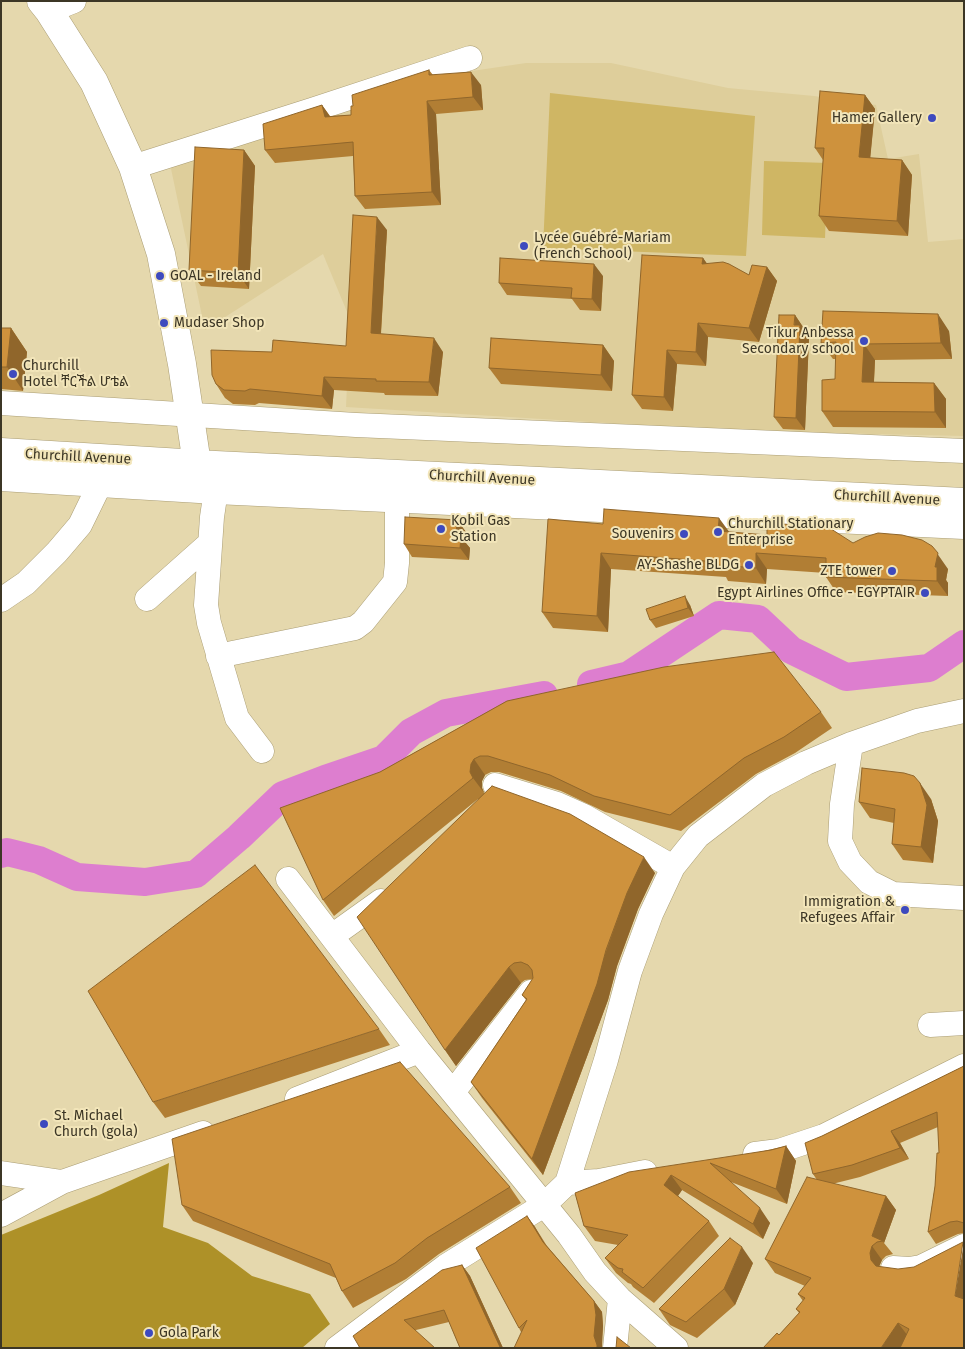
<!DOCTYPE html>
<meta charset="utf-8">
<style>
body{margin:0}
#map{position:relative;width:965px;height:1349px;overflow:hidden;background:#e5d8ad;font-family:"Fira Sans",sans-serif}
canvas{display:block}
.frame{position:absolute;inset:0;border:2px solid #3c3625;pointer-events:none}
</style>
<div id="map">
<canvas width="965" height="1349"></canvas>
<div class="frame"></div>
</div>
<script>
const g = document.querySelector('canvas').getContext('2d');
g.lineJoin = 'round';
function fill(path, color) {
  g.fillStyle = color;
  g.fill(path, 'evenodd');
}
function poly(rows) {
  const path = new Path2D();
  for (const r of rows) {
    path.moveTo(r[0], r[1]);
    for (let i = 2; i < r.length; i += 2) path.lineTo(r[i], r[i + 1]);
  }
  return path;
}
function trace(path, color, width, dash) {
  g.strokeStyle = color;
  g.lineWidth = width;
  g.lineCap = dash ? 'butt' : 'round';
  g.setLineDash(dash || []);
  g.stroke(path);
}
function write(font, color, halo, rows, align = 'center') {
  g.font = font + ' "Fira Sans","Noto Sans Ethiopic",sans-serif';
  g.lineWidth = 4;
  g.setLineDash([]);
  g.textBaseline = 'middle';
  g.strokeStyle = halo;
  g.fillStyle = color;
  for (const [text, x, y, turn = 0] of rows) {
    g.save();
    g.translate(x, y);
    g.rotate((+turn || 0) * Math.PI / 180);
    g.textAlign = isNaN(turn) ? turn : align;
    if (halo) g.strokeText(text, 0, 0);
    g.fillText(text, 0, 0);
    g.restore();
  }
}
fill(poly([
 [526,63,611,63,728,88,814,96,876,105,888,159,919,154,928,242,964,239,964,436,738,431,346,407,350,319,323,254,205,330,170,164,438,76]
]), '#dece9b');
fill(poly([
 [550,93,755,116,746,256,543,248],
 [764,161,828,163,825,238,762,235]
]), '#cfb664');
fill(poly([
 [169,1163,163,1227,208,1243,252,1276,310,1294,330,1324,302,1348,1,1348,1,1235,99,1195]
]), '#ae9128');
trace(poly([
 [591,684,629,675,719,615,758,619,791,650,846,677,929,668,964,644],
 [1,854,7,852,39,860,77,877,145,882,196,874,239,837,283,795,325,779,384,759,411,732,446,713,544,695]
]), '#dd7ecf', 28);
const minor = poly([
 [49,11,74,1],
 [133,167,312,110,470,58],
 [1,403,356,425,964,451],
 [216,490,212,517,206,605,209,623,237,718,262,751],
 [147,599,210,543],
 [1,600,26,583,57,552,80,525,101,482],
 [218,656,355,628,363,622,395,582,397,563,397,498],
 [851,744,842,804,840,841,850,862,869,882,893,894,964,898],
 [495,785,557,804,584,816,673,867],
 [288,879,419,1051,569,1235,595,1272,620,1299,676,1348],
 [332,936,381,901],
 [930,1025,964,1023],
 [453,1092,531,992],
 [297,1099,419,1051],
 [755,1154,779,1151,824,1136,964,1066],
 [1,1173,62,1182],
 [567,1183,599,1181,645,1172],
 [1,1215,62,1182,203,1133],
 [893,1268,909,1269,921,1267,964,1246],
 [337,1348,446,1266,544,1205,567,1183,606,1060,630,971,651,914,673,867,698,836,764,785,806,763,851,744,917,721,964,711],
 [615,1348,620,1299]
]);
const major = poly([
 [41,1,49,11,94,82,133,167,161,254,182,364,197,464],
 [1,452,215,465,964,502],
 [1,477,216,490,964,525]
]);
trace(minor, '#aa9d74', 25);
trace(major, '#aa9d74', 29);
trace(minor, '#fff', 24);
trace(major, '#fff', 28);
fill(poly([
 [429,70,433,75,481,85,483,110,436,114,441,205,365,209,355,196,353,156,275,163,265,150,322,105,330,116,351,115,353,106],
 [865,95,875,109,870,158,902,160,912,175,908,236,829,231,819,216,823,160,815,148],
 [244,150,255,166,249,289,201,286,189,270],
 [387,230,381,334,443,352,438,396,385,395,384,393,334,390,332,409,259,403,255,405,233,404,225,398,216,384,272,352,346,346],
 [703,258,707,264,749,275,767,267,777,281,759,342,708,337,706,366,677,364,673,411,642,409,632,395],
 [603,276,601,311,580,310,572,299,507,295,499,283],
 [795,315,803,327,803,330,809,338,805,430,783,429,774,417],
 [1,328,11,328,27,352,23,391,1,389],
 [949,331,952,359,875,360,874,382,934,383,946,399,946,428,833,427,822,411,835,379,836,359,833,359,821,343],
 [603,345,614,361,612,391,501,384,489,368],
 [457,520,466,532,465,542,470,548,469,560,412,557,404,544],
 [603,524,729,532,853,543,948,569,946,580,948,583,948,596,836,592,826,577,826,573,767,569,766,584,728,581,726,577,611,569,608,632,553,628,542,612],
 [690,605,694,616,656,628,650,620],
 [507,701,821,712,832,728,795,753,756,774,681,831,605,812,561,791,499,772,491,772,485,775,482,781,482,788,484,793,655,873,638,909,617,966,608,1000,543,1175,482,1098,471,1082,526,1000,522,995,533,979,525,980,521,983,456,1066,445,1050,478,799,334,916,323,900,380,772],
 [931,799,938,821,933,863,903,860,892,844,894,823,870,818,859,802],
 [379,1029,390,1045,165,1118,153,1102],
 [964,1066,964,1233,958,1234,936,1244,928,1232,935,1186,939,1153,938,1127,900,1143,909,1159,860,1177,832,1184,886,1196,896,1210,884,1243,893,1254,886,1256,882,1260,879,1266,964,1348,779,1335,799,1313,796,1309,803,1301,798,1294,805,1286,775,1273,765,1259,817,1180,813,1174,822,1136],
 [786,1146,796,1161,787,1204,731,1182,770,1223,763,1239,682,1190,678,1196,709,1221,719,1236,654,1303,633,1287,631,1284,628,1283,616,1273,605,1258,618,1245,595,1241,584,1226,575,1193],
 [510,1187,521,1203,439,1254,406,1279,353,1308,342,1291,336,1278,193,1221,182,1205],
 [527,1216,535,1227,547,1246,594,1301,602,1312,603,1326,601,1347,521,1332,519,1328],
 [753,1263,735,1305,697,1338,670,1325,659,1309],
 [462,1265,470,1276,503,1348,460,1348,449,1322,416,1330,360,1348]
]), '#b17e34');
fill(poly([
 [471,72,481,85,483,110,473,97],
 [865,95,875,109,869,171,859,157],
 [427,101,436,114,441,205,432,192],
 [322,105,331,118,325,117],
 [244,150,255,166,249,289,238,273],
 [902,160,912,175,908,236,897,221],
 [377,217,387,230,380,347,371,333],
 [703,258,713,272,702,264],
 [594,264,603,276,601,311,592,299],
 [767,267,777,281,759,342,749,328],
 [938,314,949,331,952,359,941,343],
 [795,315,803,327,803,330,809,338,805,430,796,418],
 [698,323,708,337,706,366,696,352],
 [11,328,27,352,23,391,7,367],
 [434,338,443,352,438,396,429,382],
 [864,344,875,360,873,398,862,382],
 [603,345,614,361,612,391,601,375],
 [667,350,677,364,673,411,664,397],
 [324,377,334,390,332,409,322,396],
 [934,383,946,399,946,428,935,412],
 [719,518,730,533,718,531],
 [457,520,466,532,465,542,470,548,469,560,460,548,456,536],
 [932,546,948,569,946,580,948,583,948,596,937,581],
 [601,553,611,569,608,632,597,616],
 [756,553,767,569,766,584,756,568],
 [685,596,690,605,694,616,688,608],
 [474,759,485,775,482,781,482,788,485,794,473,778,470,772,471,764],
 [920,783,931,799,938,821,933,863,921,847],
 [644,857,655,873,638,909,617,966,608,1000,543,1175,532,1159,627,893],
 [509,967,521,983,456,1066,445,1050],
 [891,1131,900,1143,909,1159,900,1148],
 [786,1146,796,1161,787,1204,776,1189],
 [671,1175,682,1190,675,1200,664,1185],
 [886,1196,896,1210,884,1243,883,1241,872,1236],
 [760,1208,770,1223,763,1239,753,1224],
 [527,1216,535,1227,550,1253,543,1242],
 [964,1242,964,1308,955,1296],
 [872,1246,882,1260,879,1267,881,1274,871,1260,870,1253],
 [742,1247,753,1263,735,1305,724,1289],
 [462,1265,470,1276,503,1348,500,1347],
 [594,1301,602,1312,603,1326,602,1348,597,1348,594,1336],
 [898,1323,908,1336,900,1348,881,1348]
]), '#90662b');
const building = poly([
 [429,70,429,75,471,72,473,97,427,101,432,192,355,196,353,142,265,150,263,124,322,105,325,117,351,115,351,106,353,106,352,95,429,70],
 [820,91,865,95,859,157,902,160,897,221,819,216,824,148,815,148,820,91],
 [195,147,244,150,238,273,189,270,195,147],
 [353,215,377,217,371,333,434,338,429,382,376,381,376,379,324,377,322,396,250,389,245,391,224,390,216,384,212,375,211,350,272,352,273,340,346,346,353,215],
 [642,255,703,258,702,264,723,262,729,264,749,275,752,265,767,267,749,328,698,323,696,352,667,350,664,397,632,395,642,255],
 [500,258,594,264,592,299,571,298,572,288,499,283,500,258],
 [823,311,938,314,941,343,864,344,862,382,934,383,935,412,822,411,822,380,835,379,836,342,821,343,823,311],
 [779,315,795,315,794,325,800,325,796,418,774,417,779,315],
 [1,328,11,328,7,367,1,367,1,328],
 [491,338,603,345,601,375,489,368,491,338],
 [604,509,719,518,718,531,767,535,767,523,828,527,853,543,865,537,878,533,902,535,922,540,932,546,938,553,935,567,937,567,937,581,826,577,826,558,756,553,756,568,718,565,718,562,601,553,597,616,542,612,548,519,603,524,604,509],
 [405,517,457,520,456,536,461,536,460,548,404,544,405,517],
 [685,596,688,608,650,620,646,609,685,596],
 [774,652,821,712,784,737,744,758,670,815,594,796,550,775,488,756,480,756,474,759,471,764,470,772,473,778,323,900,280,808,380,772,507,701,664,667,774,652],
 [862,768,904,773,914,776,920,783,927,805,921,847,892,844,895,809,859,802,862,768],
 [492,786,570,814,644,857,627,893,606,950,597,984,532,1159,471,1082,527,999,522,995,533,978,532,970,528,965,521,962,514,963,509,967,445,1050,357,917,492,786],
 [255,865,379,1029,153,1102,88,991,255,865],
 [400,1062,510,1187,427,1238,395,1263,342,1291,330,1264,182,1205,172,1139,400,1062],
 [964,1066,964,1223,957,1221,950,1222,928,1232,935,1186,937,1153,939,1153,937,1112,891,1131,900,1148,852,1165,813,1174,805,1143,822,1136,964,1066],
 [786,1146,776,1189,710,1163,760,1208,753,1224,671,1175,664,1185,709,1221,643,1288,622,1272,623,1269,618,1268,605,1258,628,1235,584,1226,575,1193,629,1172,771,1150,786,1146],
 [807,1177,886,1196,872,1236,883,1241,877,1242,872,1246,870,1253,871,1260,876,1266,898,1269,914,1267,963,1242,955,1296,964,1299,964,1348,900,1348,909,1329,898,1323,881,1348,763,1348,777,1333,779,1335,800,1312,796,1309,805,1298,798,1294,811,1278,765,1259,807,1177],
 [527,1216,543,1242,594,1301,596,1315,594,1336,597,1345,597,1348,514,1348,527,1320,519,1328,476,1248,527,1216],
 [730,1238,742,1247,724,1289,686,1322,659,1309,730,1238],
 [462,1265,500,1347,500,1348,460,1348,444,1310,404,1320,435,1348,360,1348,353,1336,442,1270,462,1265],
 [617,1337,631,1348,616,1348,617,1337]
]);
fill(building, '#ce923d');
trace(building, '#90662b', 1);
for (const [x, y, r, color] of [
 [932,118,5,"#3e4abe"],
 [524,246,5,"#3e4abe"],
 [160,276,5,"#3e4abe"],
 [164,323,5,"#3e4abe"],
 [864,341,5,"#3e4abe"],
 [13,374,5,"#3e4abe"],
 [441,529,5,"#3e4abe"],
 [718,532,5,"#3e4abe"],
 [684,534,5,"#3e4abe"],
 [749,565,5,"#3e4abe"],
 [892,571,5,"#3e4abe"],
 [925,593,5,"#3e4abe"],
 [905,910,5,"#3e4abe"],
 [44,1124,5,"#3e4abe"],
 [149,1333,5,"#3e4abe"]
]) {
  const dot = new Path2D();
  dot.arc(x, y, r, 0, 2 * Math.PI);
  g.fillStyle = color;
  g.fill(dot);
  trace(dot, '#f2e5b9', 2);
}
write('14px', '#3c3625', '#f2e5b9', [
 ["Hamer Gallery",922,118,"right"],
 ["Lycée Guébré-Mariam",534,238],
 ["(French School)",534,254],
 ["GOAL - Ireland",170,276],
 ["Mudaser Shop",174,323],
 ["Tikur Anbessa",854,333,"right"],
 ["Secondary school",854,349,"right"],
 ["Churchill",23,366],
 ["Hotel ቸርችል ሆቴል",23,382],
 ["Kobil Gas",451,521],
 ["Station",451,537],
 ["Churchill Stationary",728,524],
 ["Enterprise",728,540],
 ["Souvenirs",674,534,"right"],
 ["AY-Shashe BLDG",739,565,"right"],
 ["ZTE tower",882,571,"right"],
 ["Egypt Airlines Office - EGYPTAIR",915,593,"right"],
 ["Immigration &",895,902,"right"],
 ["Refugees Affair",895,918,"right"],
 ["St. Michael",54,1116],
 ["Church (gola)",54,1132],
 ["Gola Park",159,1333]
], 'left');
write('14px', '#3c3625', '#f2e5b9', [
 ["Churchill Avenue",78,457,3],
 ["Churchill Avenue",482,478,3],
 ["Churchill Avenue",887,498,3]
]);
</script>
